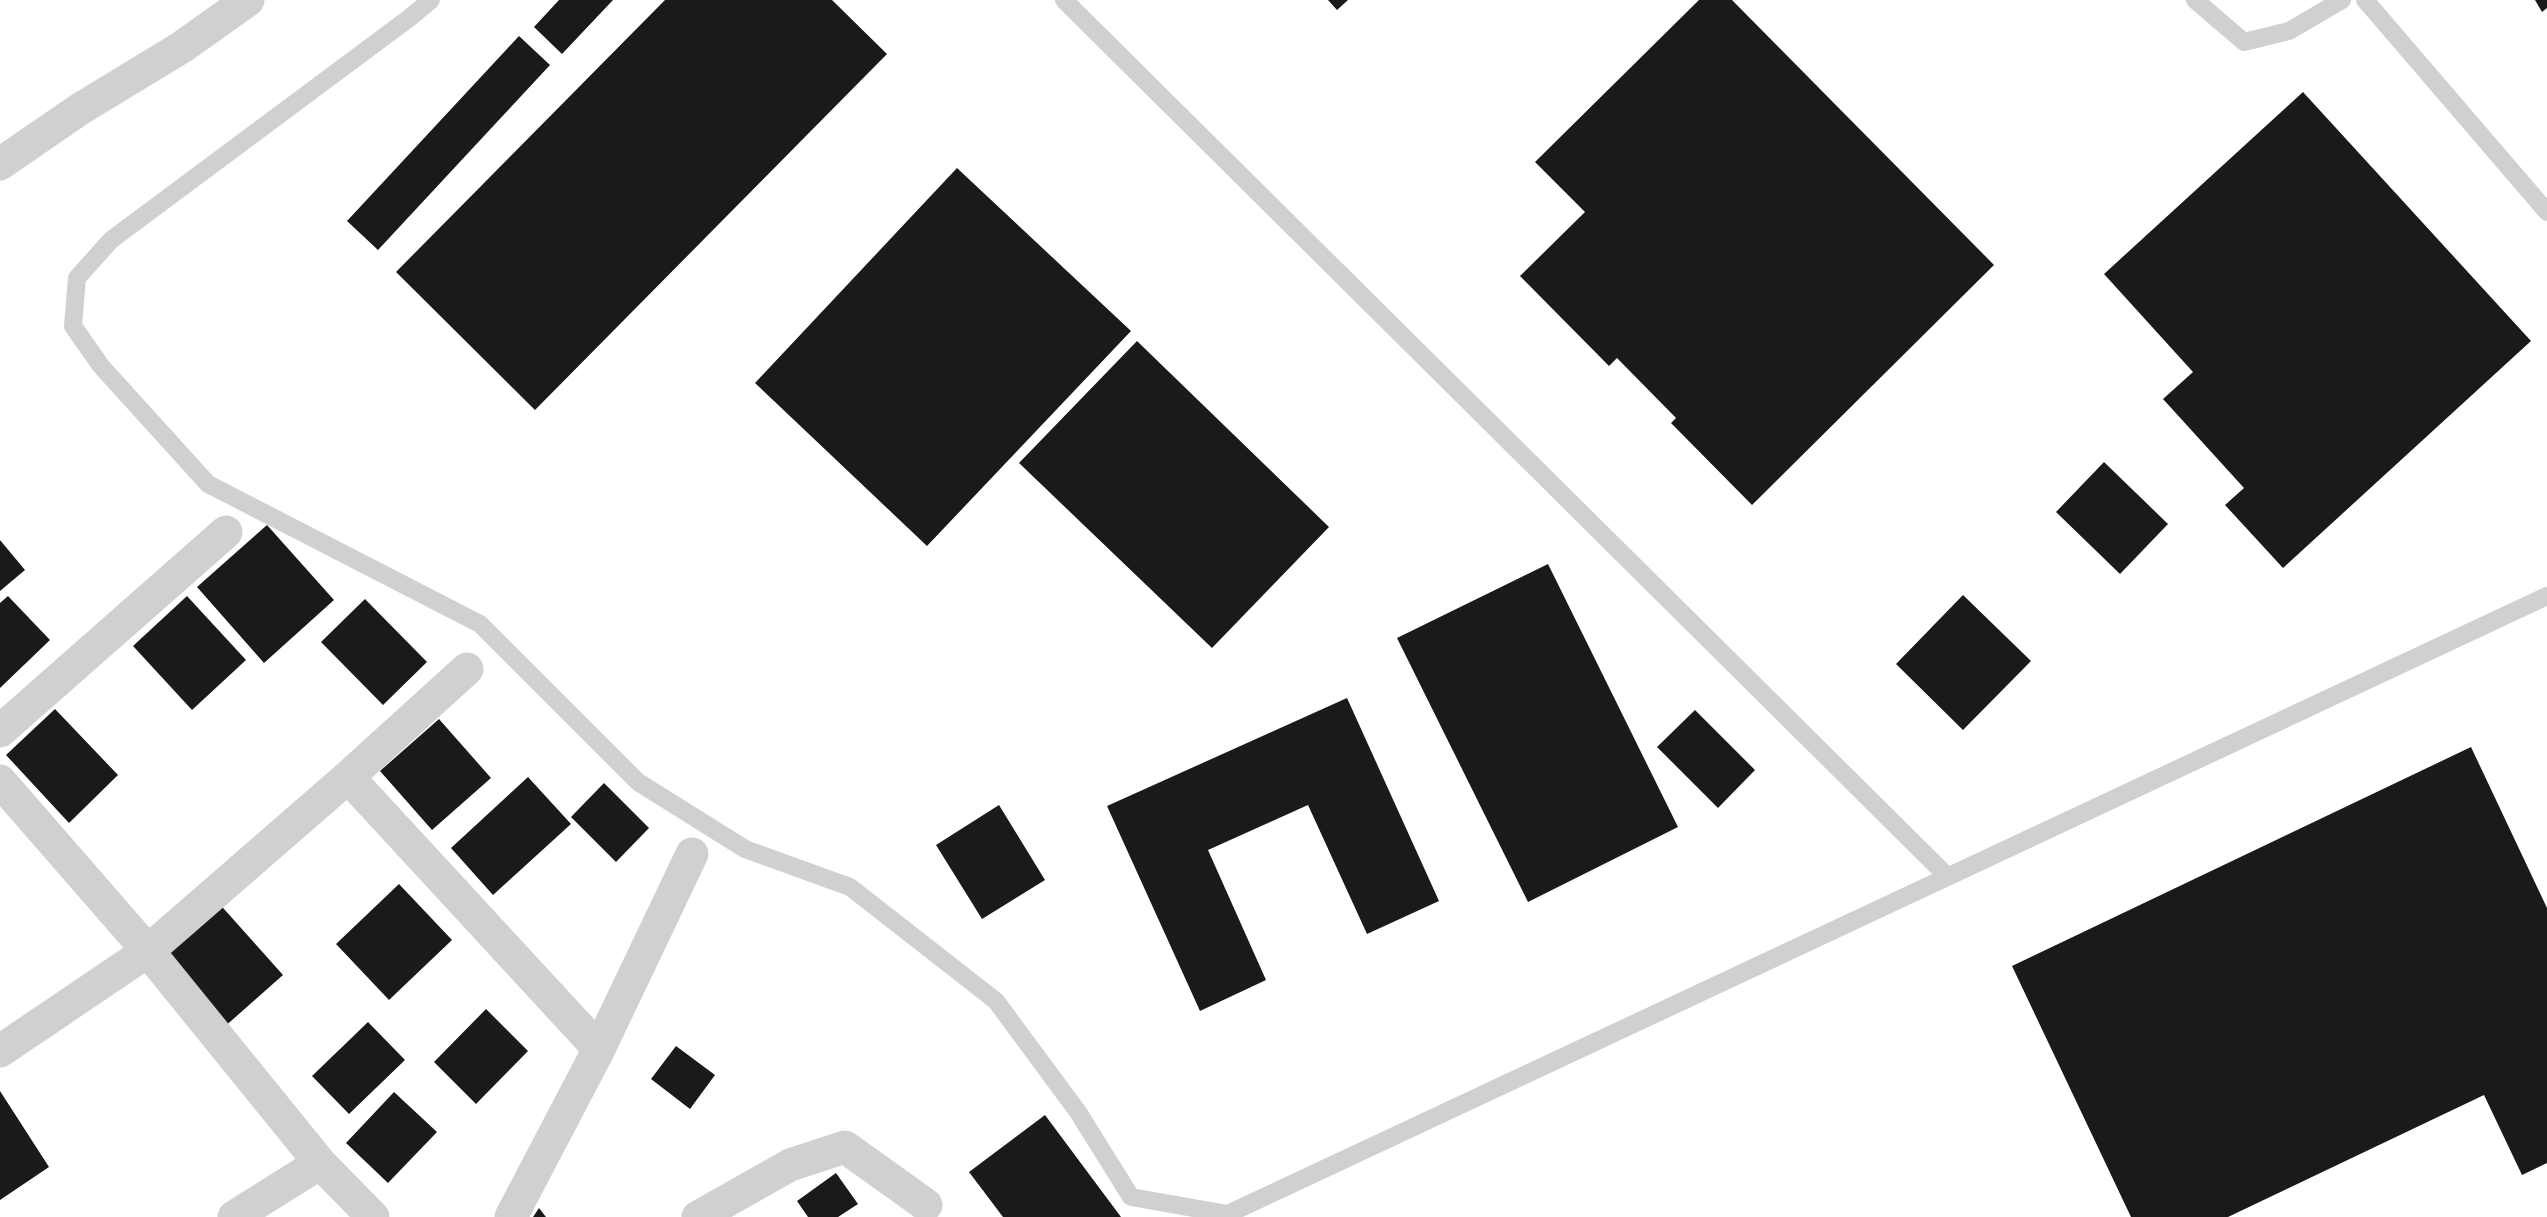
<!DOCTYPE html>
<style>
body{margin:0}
canvas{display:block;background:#fff}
</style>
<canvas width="2547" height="1217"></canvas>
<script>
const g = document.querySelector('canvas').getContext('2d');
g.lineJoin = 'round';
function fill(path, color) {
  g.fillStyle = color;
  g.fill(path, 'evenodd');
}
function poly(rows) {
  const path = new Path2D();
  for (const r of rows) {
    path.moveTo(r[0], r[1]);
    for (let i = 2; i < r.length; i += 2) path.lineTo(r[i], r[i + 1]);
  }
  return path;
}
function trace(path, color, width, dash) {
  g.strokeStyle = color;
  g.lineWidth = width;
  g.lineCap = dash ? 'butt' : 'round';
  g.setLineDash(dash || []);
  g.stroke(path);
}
fill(poly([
 [559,0,613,0,562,54,534,27],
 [665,0,832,0,887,54,535,410,396,272],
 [1328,0,1348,0,1337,10],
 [1699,0,1732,0,1994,265,1752,505,1671,423,1676,418,1617,358,1609,366,1520,276,1585,212,1535,162],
 [2535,0,2547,0,2547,8,2542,12],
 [519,36,550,65,378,250,347,221],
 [2303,92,2531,341,2283,568,2225,505,2244,488,2163,399,2193,372,2104,274],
 [957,168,1131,331,927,546,755,383],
 [1137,341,1329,527,1212,648,1019,463],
 [2104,462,2168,524,2120,574,2056,512],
 [267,525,334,600,264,663,197,587],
 [0,540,25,570,0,591],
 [1548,564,1678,827,1528,902,1397,638],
 [1963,595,2031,661,1963,730,1896,664],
 [8,596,50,640,0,688,0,603],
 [187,596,246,660,192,710,133,646],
 [365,599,427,662,383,705,321,642],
 [1347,698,1439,901,1367,934,1308,805,1208,850,1266,980,1200,1011,1107,806],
 [55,709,118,775,69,823,6,755],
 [1695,710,1755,770,1718,808,1657,747],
 [439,719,491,778,432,830,380,771],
 [2471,747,2547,908,2547,1163,2522,1175,2484,1095,2228,1217,2131,1217,2012,966],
 [528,777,571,824,493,895,451,848],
 [604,783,649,828,616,862,571,817],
 [999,805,1045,880,982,919,936,845],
 [399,884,452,940,389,1000,336,944],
 [216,900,283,975,222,1029,155,954],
 [486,1009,528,1051,476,1104,434,1062],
 [368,1022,405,1060,349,1114,312,1076],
 [676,1046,715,1075,690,1109,651,1079],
 [0,1091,49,1167,0,1200],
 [394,1092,437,1132,388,1183,346,1143],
 [1045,1115,1121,1217,1003,1217,969,1172],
 [836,1173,858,1204,838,1217,808,1217,797,1201],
 [539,1208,546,1217,533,1217]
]), '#1a1a1a');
trace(poly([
 [431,0,408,19,111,240,77,278,73,326,101,366,208,484,480,624,638,782,745,849,850,887,996,1001,1078,1112,1131,1197,1228,1214],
 [1064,0,1947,876],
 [2195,0,2244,42,2289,31,2342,0],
 [2365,0,2547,212],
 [1230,1217,1228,1214,2547,596]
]), '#d0d0d0', 18);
trace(poly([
 [0,164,80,109,182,47,248,0],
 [0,731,226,532],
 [348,777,599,1049],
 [0,781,148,951,320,1163,373,1217],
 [0,1051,148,951,348,777,467,669],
 [234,1217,320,1163],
 [511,1217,599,1049,692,854],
 [698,1217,790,1165,845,1147,926,1205]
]), '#d0d0d0', 33);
</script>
